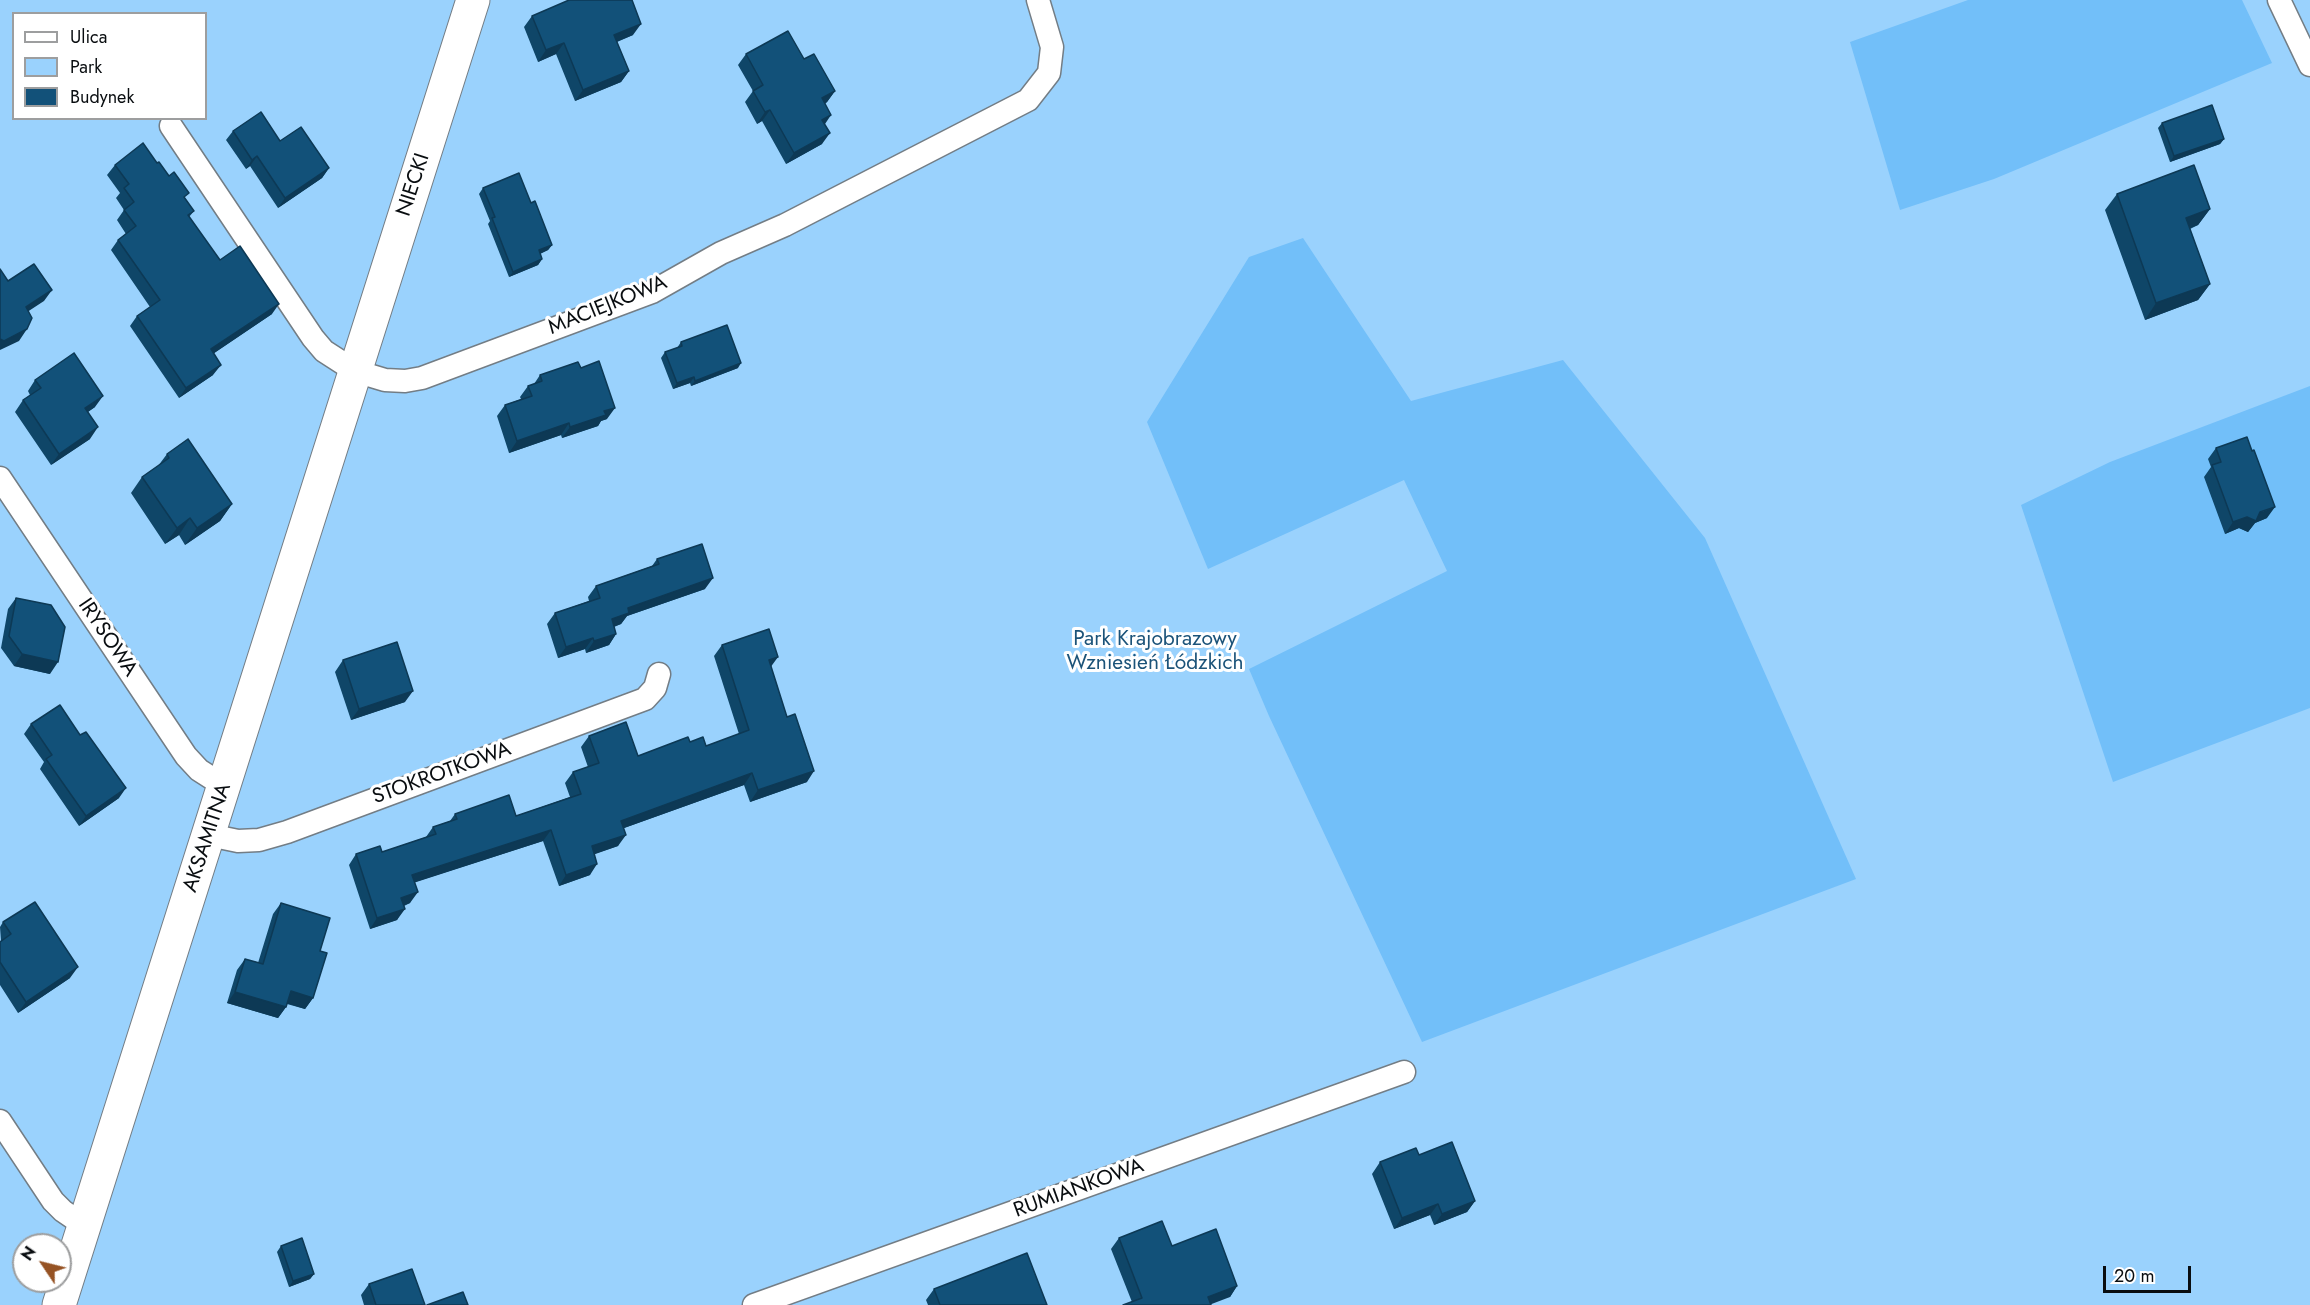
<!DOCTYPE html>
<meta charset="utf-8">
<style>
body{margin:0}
#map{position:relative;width:2310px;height:1305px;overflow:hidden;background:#e9f4fd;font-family:Jost,sans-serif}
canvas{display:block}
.legend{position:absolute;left:12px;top:12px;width:195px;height:108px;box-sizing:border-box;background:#fff;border:2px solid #9d9e9f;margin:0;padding:8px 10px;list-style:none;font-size:18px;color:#090d10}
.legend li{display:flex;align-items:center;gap:12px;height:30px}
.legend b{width:30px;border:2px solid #9d9e9f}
.north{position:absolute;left:12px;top:1233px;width:60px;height:60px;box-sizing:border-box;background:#fff;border:2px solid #9d9e9f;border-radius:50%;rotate:305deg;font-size:16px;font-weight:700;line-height:24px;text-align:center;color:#090d10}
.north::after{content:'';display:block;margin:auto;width:21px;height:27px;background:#965324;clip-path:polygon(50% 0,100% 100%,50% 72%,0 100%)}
.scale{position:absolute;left:2103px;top:1266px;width:88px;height:27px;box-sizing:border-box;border:3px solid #090d10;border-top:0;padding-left:8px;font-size:18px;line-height:21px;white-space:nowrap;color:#090d10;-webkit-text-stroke:4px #fff;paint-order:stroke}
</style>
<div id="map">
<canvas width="2310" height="1305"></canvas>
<ul class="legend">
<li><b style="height:8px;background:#fff"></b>Ulica</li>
<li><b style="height:16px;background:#9ad2fd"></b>Park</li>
<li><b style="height:16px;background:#125179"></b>Budynek</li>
</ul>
<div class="north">N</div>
<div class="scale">20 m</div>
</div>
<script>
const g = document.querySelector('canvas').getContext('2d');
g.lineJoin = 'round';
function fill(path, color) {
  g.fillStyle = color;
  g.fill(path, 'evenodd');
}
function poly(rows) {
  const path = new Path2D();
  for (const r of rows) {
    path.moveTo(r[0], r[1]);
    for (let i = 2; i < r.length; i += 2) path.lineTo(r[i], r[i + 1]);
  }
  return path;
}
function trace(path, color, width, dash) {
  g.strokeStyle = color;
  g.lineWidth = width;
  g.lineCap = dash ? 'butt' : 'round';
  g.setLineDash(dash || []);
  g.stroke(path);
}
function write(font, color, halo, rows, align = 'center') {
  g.font = font + ' Jost,sans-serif';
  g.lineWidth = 6;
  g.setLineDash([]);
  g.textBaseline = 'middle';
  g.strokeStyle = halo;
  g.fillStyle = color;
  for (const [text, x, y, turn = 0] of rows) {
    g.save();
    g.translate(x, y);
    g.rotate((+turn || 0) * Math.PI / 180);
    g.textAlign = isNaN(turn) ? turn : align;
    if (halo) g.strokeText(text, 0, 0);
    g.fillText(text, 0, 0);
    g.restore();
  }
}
fill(poly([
 [0,0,2310,0,2310,1305,0,1305],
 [14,14,206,14,206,118,14,118],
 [24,1245,60,1245,60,1281,24,1281]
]), '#9ad2fd');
fill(poly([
 [1968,0,2242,0,2272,63,1994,179,1900,210,1850,42],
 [1303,238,1411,401,1563,360,1705,538,1856,879,1422,1042,1269,716,1249,669,1447,571,1404,480,1208,569,1147,422,1249,257],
 [2310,386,2310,708,2113,782,2021,505,2110,462]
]), '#72bff9');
const street = poly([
 [2279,0,2310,65],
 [171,126,313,338,324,351,355,371,385,380,405,381,422,378,652,292,721,253,785,225,1028,100,1049,73,1052,47,1038,0],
 [0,478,186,756,199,770,224,786],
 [209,835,238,841,259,840,287,832,645,699,655,688,659,674],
 [0,1121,53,1201,63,1211,85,1226],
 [754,1305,1404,1072]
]);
const secondary = poly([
 [59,1305,473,0]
]);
trace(street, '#737d85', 25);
trace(secondary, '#737d85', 35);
trace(street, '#fff', 22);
trace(secondary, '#fff', 33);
fill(poly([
 [532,16,633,35,617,42,629,71,621,82,575,101,556,54,538,62,524,27],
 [746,54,804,59,835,91,827,102,825,104,825,125,822,144,786,164,762,121,757,124,745,102,753,91,738,65],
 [2162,123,2224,139,2220,144,2170,162,2158,128],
 [233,131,280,141,329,168,322,178,278,208,250,166,246,169,226,140],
 [115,165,185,199,194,211,189,217,220,260,272,314,214,353,213,375,179,398,130,326,137,316,150,307,111,250,118,240,126,234,117,220,124,210,116,198,120,193,107,175],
 [483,188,531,203,552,245,548,250,540,254,542,259,538,265,509,277,488,224,490,221,479,194],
 [2117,194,2210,209,2198,225,2190,229,2210,284,2198,300,2145,320,2105,210],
 [681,342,738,368,691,386,690,383,673,389,661,358,665,352,677,348],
 [581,368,607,419,601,421,598,426,562,438,561,435,509,453,497,416,505,405,521,399,520,397,528,386,534,384,540,375],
 [35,380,95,407,88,412,90,439,51,465,15,412,23,400,30,395,28,391],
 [2216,448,2267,518,2255,523,2248,532,2239,528,2225,534,2204,477,2211,467,2208,459],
 [167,454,232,504,220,521,185,545,179,535,165,544,131,493,142,477,158,466],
 [657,559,705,589,627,616,621,624,614,627,616,634,609,645,586,653,585,649,558,658,547,624,555,613,589,601,588,597,596,586,652,566],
 [16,598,50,674,14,666,1,648,8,609],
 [722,645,771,667,807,782,750,802,744,785,624,828,618,846,594,854,590,875,559,886,543,841,415,882,410,903,404,906,397,920,370,929,349,865,356,854,382,852,426,837,433,827,450,821,455,814,516,816,570,797,565,783,573,772,588,767,581,747,589,736,638,756,690,742,706,746,739,734,714,656],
 [343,660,405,702,351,720,335,672],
 [31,724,119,798,79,826,40,769,44,762,24,734],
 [281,903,320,951,313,998,305,1009,287,1004,286,1007,278,1018,227,1003,237,970,245,959,258,963,273,914],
 [3,922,70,978,18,1013,0,985,0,942,1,941,0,927],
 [1419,1155,1475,1201,1467,1212,1434,1225,1430,1215,1394,1229,1372,1174,1380,1162],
 [1119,1238,1172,1246,1237,1286,1230,1297,1132,1302,1111,1249],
 [281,1246,314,1274,310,1279,289,1287,277,1252],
 [369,1284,425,1305,364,1305,361,1295],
 [934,1289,1047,1305,928,1305,926,1300]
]), '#0f4668');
fill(poly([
 [641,24,633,35,606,46,614,35],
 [564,43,556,54,538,62,546,50],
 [629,71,621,82,575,101,583,90],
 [835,91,827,102,814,110,822,98],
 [770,110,762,121,757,124,765,112],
 [831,115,823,127,822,120],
 [830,133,822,144,786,164,794,153],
 [2224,139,2220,144,2170,162,2174,156],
 [257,156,250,166,246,169,252,160],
 [329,168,322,178,278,208,285,198],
 [2210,209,2198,225,2174,234,2186,218],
 [552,245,548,250,535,256,539,250],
 [542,259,538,265,509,277,513,272],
 [2210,284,2198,300,2145,320,2156,303],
 [52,290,44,301,18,318,26,307],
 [279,304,272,314,204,360,211,349],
 [27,329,19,341,0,350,0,339],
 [741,363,738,368,691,386,695,381],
 [221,365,213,375,179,398,186,388],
 [694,377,690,383,673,389,677,383],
 [103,396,95,407,77,419,85,408],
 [615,408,607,419,601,421,598,426,562,438,570,427,604,411],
 [569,423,561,435,509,453,517,441],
 [98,427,90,439,51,465,59,454],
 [232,504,220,521,185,545,197,528],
 [2275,507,2267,518,2255,523,2248,532,2239,528,2225,534,2233,522],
 [190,518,179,535,165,544,177,528],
 [713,578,705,589,627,616,621,624,604,630,612,619,628,608],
 [616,634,609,645,586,653,594,641],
 [593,638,585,649,558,658,566,647],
 [22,654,58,662,50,674,14,666],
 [778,657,770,668,769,660],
 [413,691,405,702,351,720,359,709],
 [814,771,807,782,750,802,758,790],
 [752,773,744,785,613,832,621,821],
 [126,788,119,798,79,826,86,816],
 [551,830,543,841,404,886,412,875],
 [626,835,618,846,584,858,592,846],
 [597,864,590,875,559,886,566,875],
 [418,892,410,903,394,909,401,898],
 [405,909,397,920,370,929,377,918],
 [78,967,70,978,18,1013,26,1002],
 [291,991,313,998,305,1009,283,1002],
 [235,992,286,1007,278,1018,227,1003],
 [1475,1201,1467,1212,1434,1225,1442,1214],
 [1438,1204,1430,1215,1394,1229,1402,1218],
 [314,1274,310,1279,289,1287,293,1281],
 [1237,1286,1230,1297,1209,1305,1208,1297]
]), '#0d3955');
const building = poly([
 [569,0,632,0,641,24,614,35,629,71,583,90,564,43,546,50,532,16,569,0],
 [788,31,804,59,814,54,835,91,822,98,831,115,822,120,830,133,794,153,770,110,765,112,753,91,763,85,746,54,788,31],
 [2212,105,2224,139,2174,156,2162,123,2212,105],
 [261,112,280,141,301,127,329,168,285,198,257,156,252,160,233,131,261,112],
 [143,143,157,163,159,162,169,176,174,172,189,193,184,197,194,211,188,215,220,260,240,246,279,304,211,349,221,365,186,388,137,316,160,300,118,240,136,226,124,210,134,202,124,188,129,184,115,165,143,143],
 [2194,165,2210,209,2186,218,2210,284,2156,303,2117,194,2194,165],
 [519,173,531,203,535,201,552,245,539,250,542,259,513,272,492,218,495,217,483,188,519,173],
 [34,264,52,290,26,307,32,318,27,329,4,341,0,339,0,269,8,281,34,264],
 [727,325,741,363,695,381,694,377,677,383,665,352,682,346,681,342,727,325],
 [74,353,103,396,85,408,98,427,59,454,23,400,41,388,35,380,74,353],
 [599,361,615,408,604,411,606,415,570,427,569,423,517,441,505,405,532,396,528,386,542,381,540,375,578,362,581,368,599,361],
 [2247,437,2252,451,2254,450,2275,507,2260,512,2256,521,2247,517,2233,522,2212,465,2221,462,2216,448,2247,437],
 [188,439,232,504,197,528,190,518,177,528,142,477,169,458,167,454,188,439],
 [702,544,713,578,628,608,629,613,612,619,616,634,594,641,593,638,566,647,555,613,600,598,596,586,659,564,657,559,702,544],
 [16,598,51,605,65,627,58,662,22,654,9,636,16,598],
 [769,629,778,657,769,660,787,717,795,714,814,771,758,790,752,773,621,821,626,835,592,846,597,864,566,875,551,830,412,875,418,892,401,898,405,909,377,918,356,854,380,846,382,852,436,834,433,827,457,819,455,814,509,795,516,816,581,794,573,772,599,763,589,736,626,722,638,756,688,737,690,742,703,737,706,746,749,730,722,645,769,629],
 [397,642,413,691,359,709,343,660,397,642],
 [60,705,80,735,86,732,126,788,86,816,46,759,52,755,31,724,60,705],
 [35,902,78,967,26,1002,0,962,0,942,11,934,3,922,35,902],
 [281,903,330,918,320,951,327,953,313,998,291,991,286,1007,235,992,245,959,263,964,281,903],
 [1452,1142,1475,1201,1442,1214,1438,1204,1402,1218,1380,1162,1416,1148,1419,1155,1452,1142],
 [1162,1221,1172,1246,1216,1229,1237,1286,1208,1297,1211,1305,1123,1305,1142,1298,1119,1238,1162,1221],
 [302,1238,314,1274,293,1281,281,1246,302,1238],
 [1027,1253,1047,1305,940,1305,934,1289,1027,1253],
 [412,1269,425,1305,376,1305,369,1284,412,1269],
 [463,1292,468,1305,427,1305,463,1292]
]);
fill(building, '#125179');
trace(building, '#0d3955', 1.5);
write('21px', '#090d10', '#fff', [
 ["NIECKI",414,185,-72],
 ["MACIEJKOWA",608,306,-22],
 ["IRYSOWA",107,638,56],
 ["STOKROTKOWA",442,774,-20],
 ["AKSAMITNA",208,838,-72],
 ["RUMIANKOWA",1079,1189,-20]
]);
write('21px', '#1b5379', '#fff', [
 ["Park Krajobrazowy",1155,640],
 ["Wzniesień Łódzkich",1155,664]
]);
</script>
